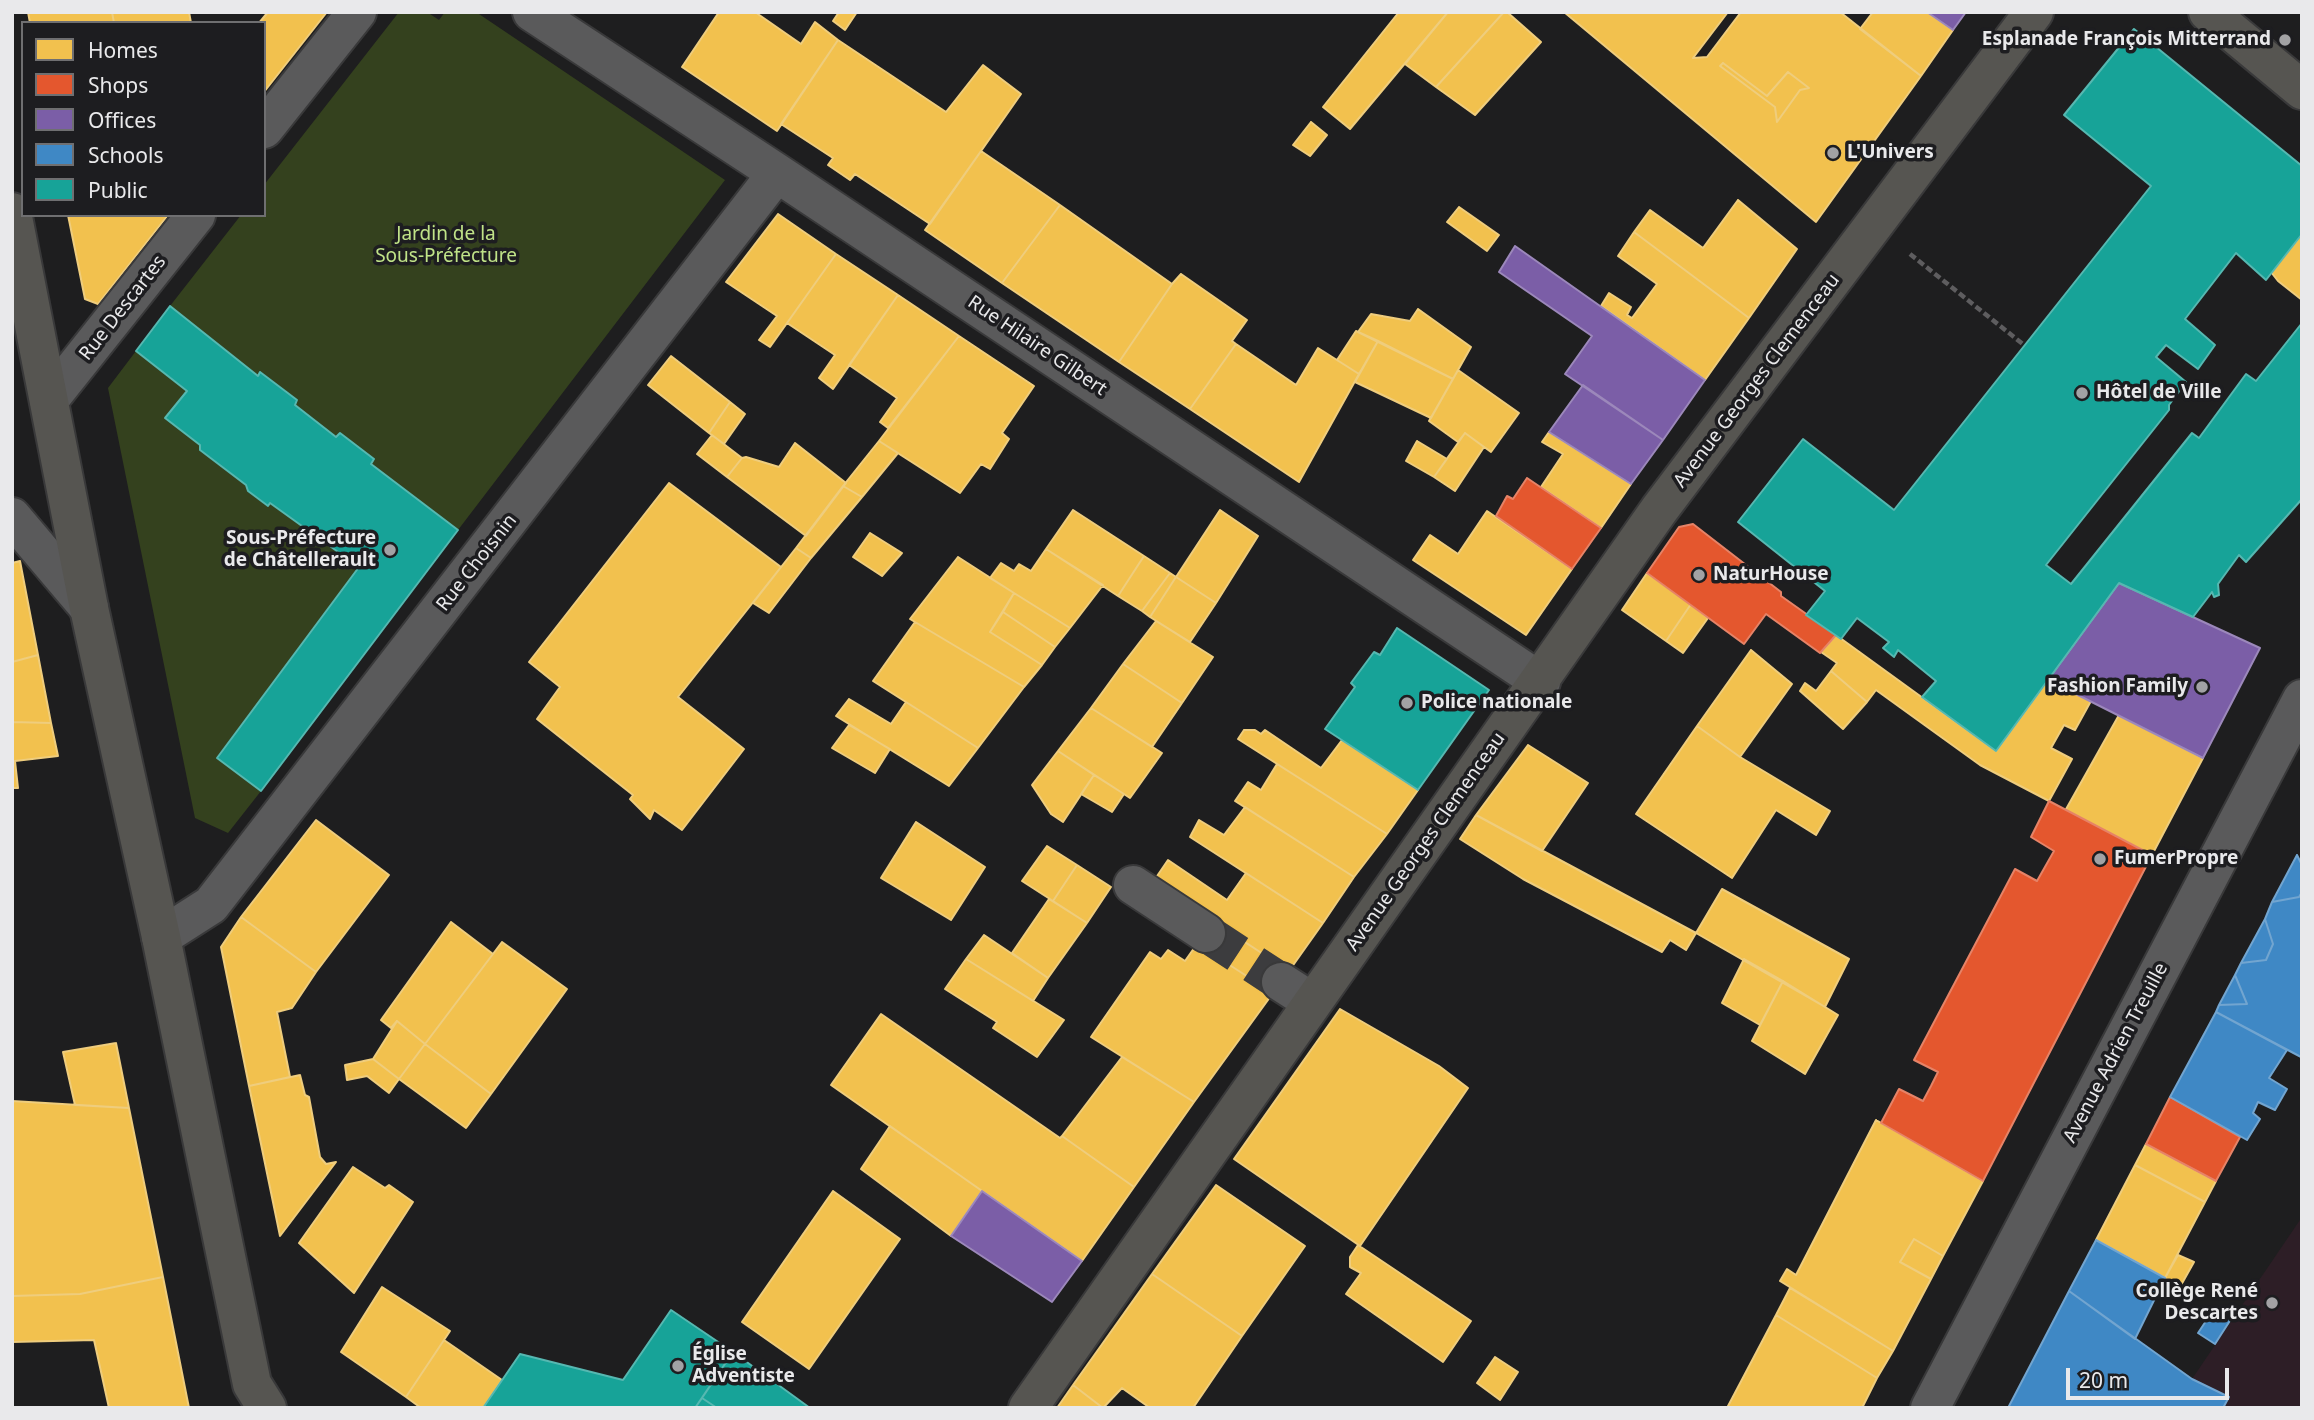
<!DOCTYPE html>
<meta charset="utf-8">
<style>
body{margin:0}
#map{position:relative;width:2314px;height:1420px;overflow:hidden;background:#1e1e1f;font-family:"Noto Sans",sans-serif}
canvas{display:block}
.frame{position:absolute;inset:0;border:14px solid #e9e9eb;pointer-events:none}
.legend{position:absolute;left:21px;top:21px;width:245px;height:196px;box-sizing:border-box;background:#1d1d20;border:2px solid #6f6f71;margin:0;padding:9px 12px;list-style:none;font-size:21px;color:#e9e9eb}
.legend li{display:flex;align-items:center;gap:14px;height:35px}
.legend b{width:35px;border:2px solid #6f6f71}
.scale{position:absolute;left:2066px;top:1368px;width:163px;height:32px;box-sizing:border-box;border:4px solid #e9e9eb;border-top:0;padding-left:9px;font-size:21px;line-height:24px;white-space:nowrap;color:#e9e9eb;-webkit-text-stroke:5px #1d1d20;paint-order:stroke}
</style>
<div id="map">
<canvas width="2314" height="1420"></canvas>
<div class="frame"></div>
<ul class="legend">
<li><b style="height:19px;background:#f2c14e"></b>Homes</li>
<li><b style="height:19px;background:#e4572e"></b>Shops</li>
<li><b style="height:19px;background:#7b5ea7"></b>Offices</li>
<li><b style="height:19px;background:#3f88c5"></b>Schools</li>
<li><b style="height:19px;background:#17a398"></b>Public</li>
</ul>
<div class="scale">20 m</div>
</div>
<script>
const g = document.querySelector('canvas').getContext('2d');
g.lineJoin = 'round';
function fill(path, color) {
  g.fillStyle = color;
  g.fill(path, 'evenodd');
}
function poly(rows) {
  const path = new Path2D();
  for (const r of rows) {
    path.moveTo(r[0], r[1]);
    for (let i = 2; i < r.length; i += 2) path.lineTo(r[i], r[i + 1]);
  }
  return path;
}
function trace(path, color, width, dash) {
  g.strokeStyle = color;
  g.lineWidth = width;
  g.lineCap = dash ? 'butt' : 'round';
  g.setLineDash(dash || []);
  g.stroke(path);
}
function write(font, color, halo, rows, align = 'center') {
  g.font = font + ' "Noto Sans",sans-serif';
  g.lineWidth = 7;
  g.setLineDash([]);
  g.textBaseline = 'middle';
  g.strokeStyle = halo;
  g.fillStyle = color;
  for (const [text, x, y, turn = 0] of rows) {
    g.save();
    g.translate(x, y);
    g.rotate((+turn || 0) * Math.PI / 180);
    g.textAlign = isNaN(turn) ? turn : align;
    if (halo) g.strokeText(text, 0, 0);
    g.fillText(text, 0, 0);
    g.restore();
  }
}
fill(poly([
 [2302,1217,2302,1408,2008,1408,2069,1291,2192,1379]
]), '#2d1e26');
fill(poly([
 [399,12,427,12,439,20,445,12,476,12,725,180,458,530,371,464,374,459,340,433,336,437,295,405,297,400,261,372,258,376,170,306,241,215,264,215,264,185],
 [136,351,187,391,166,418,200,445,200,451,246,485,248,492,267,506,270,503,359,567,217,757,261,791,228,833,195,818,108,388]
]), '#34411e');
const homes = poly([
 [28,12,112,12,114,23,30,23,28,12],
 [112,12,189,12,191,23,114,23,112,12],
 [268,12,327,12,264,92,264,23,259,23,268,12],
 [719,12,755,12,801,44,815,22,838,40,777,131,682,67,719,12],
 [839,12,857,12,845,30,833,21,839,12],
 [1399,12,1448,12,1350,129,1323,107,1399,12],
 [1448,12,1504,12,1436,87,1405,64,1448,12],
 [1504,12,1507,12,1541,42,1475,115,1436,87,1504,12],
 [1564,12,1728,12,1693,58,1707,57,1741,12,1840,12,1921,76,1816,222,1564,12],
 [1723,63,1767,96,1788,72,1809,88,1800,90,1777,122,1775,107,1720,66,1723,63],
 [1873,12,1927,12,1953,30,1921,76,1860,29,1873,12],
 [838,40,946,112,983,65,1021,94,930,224,855,174,850,180,828,165,833,158,781,124,838,40],
 [1723,63,1767,96,1788,72,1809,88,1800,90,1777,122,1775,107,1720,66,1723,63],
 [1311,122,1327,135,1310,156,1293,145,1311,122],
 [981,151,1060,205,1002,283,925,230,981,151],
 [1738,200,1797,249,1749,318,1634,232,1650,210,1703,248,1738,200],
 [1060,205,1172,284,1119,362,1002,283,1060,205],
 [1459,207,1499,235,1487,251,1447,222,1459,207],
 [778,214,836,254,770,347,759,340,777,316,726,282,778,214],
 [68,215,168,215,98,304,85,299,68,215],
 [1634,232,1749,318,1705,380,1601,306,1609,293,1631,307,1627,315,1632,318,1657,284,1618,256,1634,232],
 [2302,234,2302,300,2278,281,2271,272,2302,234],
 [836,254,898,295,833,389,819,378,835,355,787,323,836,254],
 [1181,274,1247,320,1232,341,1236,344,1190,409,1119,362,1172,284,1181,274],
 [898,295,959,336,888,428,880,422,897,398,849,365,898,295],
 [1418,309,1471,347,1453,379,1358,332,1371,314,1410,321,1418,309],
 [1356,331,1378,341,1359,374,1337,360,1356,331],
 [959,336,1034,386,1002,433,1009,439,990,469,981,464,960,493,879,441,959,336],
 [1378,341,1453,379,1431,418,1355,382,1378,341],
 [1236,344,1296,385,1318,348,1359,374,1299,482,1190,409,1236,344],
 [671,356,730,402,709,433,648,385,671,356],
 [1458,370,1519,413,1491,452,1465,433,1458,442,1429,421,1458,370],
 [730,402,745,414,724,444,709,433,730,402],
 [1549,432,1631,484,1601,528,1541,487,1563,454,1542,442,1549,432],
 [1465,433,1484,447,1455,491,1434,477,1465,433],
 [712,435,742,458,727,477,697,454,712,435],
 [879,441,898,453,862,497,843,486,879,441],
 [1417,441,1447,459,1434,477,1406,461,1417,441],
 [795,443,846,483,806,536,727,477,742,458,746,457,779,467,795,443],
 [669,483,781,567,678,697,744,749,682,830,654,810,650,819,630,799,633,795,537,719,560,687,529,662,669,483],
 [843,486,862,497,811,558,796,548,843,486],
 [1073,510,1144,556,1118,596,1046,549,1073,510],
 [1220,510,1258,536,1216,603,1176,577,1220,510],
 [1487,511,1572,569,1526,635,1413,560,1430,535,1458,554,1487,511],
 [870,533,902,553,882,576,853,557,870,533],
 [796,548,811,558,769,613,753,603,796,548],
 [1046,549,1103,585,1070,628,990,578,1001,563,1014,571,1019,564,1031,571,1046,549],
 [1144,556,1170,573,1142,611,1118,596,1144,556],
 [958,557,1014,593,990,632,1042,665,1024,687,910,619,958,557],
 [20,561,38,655,12,662,12,563,20,561],
 [1170,573,1176,577,1150,617,1142,611,1170,573],
 [1647,573,1691,604,1666,641,1622,610,1647,573],
 [1176,577,1216,603,1190,642,1150,617,1176,577],
 [1014,593,1070,628,1055,647,1003,612,1014,593],
 [1691,604,1708,618,1683,653,1666,641,1691,604],
 [1003,612,1055,647,1042,665,990,632,1003,612],
 [1156,621,1213,657,1182,703,1123,664,1156,621],
 [915,622,1024,687,978,748,873,681,915,622],
 [1836,635,1996,751,2048,680,2091,701,2075,730,2064,725,2051,748,2072,759,2049,801,1980,765,1876,690,1867,702,1831,671,1837,663,1821,652,1836,635],
 [1751,650,1792,684,1740,757,1697,726,1751,650],
 [38,655,51,723,12,722,12,662,38,655],
 [1123,664,1182,703,1152,747,1091,708,1123,664],
 [1831,671,1867,702,1843,729,1800,691,1805,683,1816,691,1831,671],
 [849,699,891,724,906,702,978,748,949,786,836,716,849,699],
 [1091,708,1162,753,1130,798,1058,751,1091,708],
 [2119,715,2203,758,2152,855,2065,811,2119,715],
 [12,722,51,723,58,756,15,761,18,788,12,788,12,722],
 [849,725,890,749,875,773,832,748,849,725],
 [1697,726,1740,757,1830,811,1816,835,1776,810,1732,878,1636,814,1697,726],
 [1244,730,1255,730,1261,734,1265,730,1321,768,1342,740,1418,790,1387,834,1238,739,1244,730],
 [1528,745,1588,783,1542,851,1476,815,1528,745],
 [1058,751,1094,775,1063,822,1051,814,1032,785,1058,751],
 [1277,764,1387,834,1354,877,1235,801,1248,782,1261,790,1277,764],
 [1094,775,1124,794,1112,812,1081,794,1094,775],
 [1245,807,1354,877,1323,923,1190,837,1199,820,1224,835,1245,807],
 [1476,815,1696,933,1686,950,1670,940,1662,952,1523,879,1460,839,1476,815],
 [316,820,389,875,316,972,241,917,316,820],
 [916,822,985,867,951,920,881,878,916,822],
 [1047,846,1077,865,1053,901,1022,881,1047,846],
 [1168,860,1227,900,1246,873,1323,923,1289,971,1153,882,1168,860],
 [1077,865,1111,887,1087,923,1053,901,1077,865],
 [1722,889,1849,959,1825,1007,1696,933,1722,889],
 [1049,899,1087,923,1048,978,1012,953,1049,899],
 [241,917,316,972,292,1008,277,1012,290,1077,249,1086,221,947,241,917],
 [1213,921,1289,971,1273,993,1197,944,1213,921],
 [451,922,493,954,425,1044,397,1021,391,1028,381,1020,451,922],
 [984,935,1048,978,1033,1001,966,959,984,935],
 [502,942,567,989,491,1094,425,1044,502,942],
 [1197,944,1273,993,1194,1102,1091,1037,1150,952,1161,959,1168,950,1185,961,1197,944],
 [966,959,1064,1020,1037,1057,993,1028,997,1022,945,989,966,959],
 [1744,959,1783,981,1760,1025,1722,1003,1744,959],
 [1783,981,1838,1015,1805,1074,1752,1041,1783,981],
 [1340,1009,1439,1066,1468,1088,1360,1246,1234,1159,1340,1009],
 [881,1014,1060,1138,1062,1136,1134,1187,1082,1261,831,1085,881,1014],
 [397,1021,425,1044,399,1079,373,1059,397,1021],
 [116,1043,129,1108,75,1105,63,1052,116,1043],
 [425,1044,491,1094,466,1128,399,1079,425,1044],
 [1122,1057,1194,1102,1134,1187,1062,1136,1122,1057],
 [373,1059,399,1079,389,1093,367,1076,347,1080,345,1065,373,1059],
 [300,1075,305,1095,309,1097,320,1157,326,1164,336,1162,280,1236,249,1086,300,1075],
 [12,1101,129,1108,163,1277,80,1294,12,1296,12,1101],
 [1876,1120,1983,1181,1943,1256,1914,1239,1900,1262,1931,1279,1893,1351,1780,1281,1787,1269,1796,1275,1876,1120],
 [890,1126,982,1191,951,1236,861,1169,890,1126],
 [2146,1144,2216,1181,2205,1202,2135,1165,2146,1144],
 [2135,1165,2205,1202,2165,1278,2096,1240,2135,1165],
 [353,1167,385,1188,389,1185,413,1202,354,1293,299,1243,353,1167],
 [1216,1185,1305,1246,1242,1336,1152,1274,1216,1185],
 [833,1191,900,1239,809,1369,742,1322,833,1191],
 [1914,1239,1943,1256,1931,1279,1900,1262,1914,1239],
 [1358,1245,1471,1321,1443,1362,1346,1294,1361,1273,1350,1267,1350,1257,1358,1245],
 [2178,1255,2194,1262,2180,1287,2165,1278,2178,1255],
 [1152,1274,1242,1336,1193,1408,1150,1408,1122,1388,1103,1408,1073,1385,1152,1274],
 [163,1277,189,1408,109,1408,94,1340,12,1342,12,1296,80,1294,163,1277],
 [382,1287,450,1331,406,1397,341,1352,382,1287],
 [1790,1288,1893,1351,1877,1378,1776,1315,1790,1288],
 [1776,1315,1877,1378,1862,1408,1727,1408,1776,1315],
 [444,1340,502,1380,483,1408,421,1408,406,1397,444,1340],
 [1495,1357,1518,1372,1500,1400,1477,1383,1495,1357],
 [1073,1385,1103,1408,1057,1408,1073,1385]
]);
fill(homes, '#f2c14e');
trace(homes, '#efcd7d', 2);
const shops = poly([
 [1527,478,1601,528,1572,569,1496,516,1507,496,1513,499,1527,478],
 [1693,524,1781,592,1781,596,1836,635,1820,653,1766,614,1744,644,1647,573,1679,527,1693,524],
 [2049,801,2152,855,1983,1181,1881,1123,1899,1089,1923,1101,1931,1086,1938,1072,1914,1060,2015,869,2037,881,2054,851,2031,837,2049,801],
 [2170,1097,2240,1137,2216,1181,2146,1144,2170,1097]
]);
fill(shops, '#e4572e');
trace(shops, '#e68367', 2);
const offices = poly([
 [1927,12,1966,12,1953,30,1927,12],
 [1515,246,1705,380,1663,440,1565,374,1592,336,1499,272,1515,246],
 [1583,385,1663,440,1631,484,1549,432,1583,385],
 [2119,583,2260,648,2203,758,2048,680,2119,583],
 [982,1191,1082,1261,1052,1302,951,1236,982,1191]
]);
fill(offices, '#7b5ea7');
trace(offices, '#9c88bb', 2);
const schools = poly([
 [2297,855,2302,865,2302,892,2299,897,2272,902,2297,855],
 [2302,892,2302,1056,2301,1057,2216,1012,2219,1005,2247,1004,2235,975,2241,963,2266,960,2273,944,2265,919,2272,902,2299,897,2302,892],
 [2265,919,2273,944,2266,960,2241,963,2265,919],
 [2235,975,2247,1004,2219,1005,2235,975],
 [2216,1012,2287,1050,2269,1078,2287,1089,2275,1110,2258,1102,2253,1113,2260,1119,2247,1140,2170,1097,2216,1012],
 [2096,1240,2165,1278,2135,1339,2069,1291,2096,1240],
 [2069,1291,2192,1379,2229,1397,2223,1408,2008,1408,2069,1291],
 [2216,1306,2233,1316,2215,1344,2198,1333,2216,1306]
]);
fill(schools, '#3f88c5');
trace(schools, '#72a5d0', 2);
const public = poly([
 [2134,29,2302,166,2302,234,2266,280,2236,253,2185,319,2215,345,2198,369,2166,345,2156,357,2186,382,2169,405,2169,410,2046,565,2071,584,2192,433,2199,438,2246,374,2256,381,2302,323,2302,499,2246,562,2239,555,2218,584,2219,595,2214,597,2212,592,2193,617,2119,583,1996,751,1922,697,1936,681,1898,650,1894,657,1883,648,1889,642,1857,618,1841,639,1806,615,1825,591,1738,522,1803,439,1894,510,2151,186,2064,115,2134,29],
 [170,306,258,376,260,372,297,400,295,405,336,437,340,433,374,459,371,464,458,530,261,791,217,758,359,567,270,503,268,506,248,491,246,485,200,450,200,445,165,418,187,391,136,351,170,306],
 [1397,628,1489,690,1418,790,1325,729,1355,687,1351,683,1374,652,1380,655,1397,628],
 [671,1310,733,1352,695,1408,483,1408,520,1354,623,1380,671,1310],
 [733,1352,810,1408,717,1408,702,1398,733,1352],
 [702,1398,717,1408,695,1408,702,1398]
]);
fill(public, '#17a398');
trace(public, '#56b8b1', 2);
trace(poly([
 [1206,933,1281,982]
]), '#3c3c3e', 38, [38, 19]);
const minor = poly([
 [532,12,777,173,1541,682],
 [264,129,357,12],
 [49,400,196,215],
 [12,517,89,608],
 [1133,885,1206,933],
 [161,937,211,905,777,173],
 [1281,982,1312,1002],
 [1930,1408,2302,699]
]);
const major = poly([
 [2208,12,2302,90],
 [12,212,89,608,161,937,252,1384,267,1408],
 [1028,1408,1659,510,2034,12]
]);
trace(minor, '#39393a', 42);
trace(major, '#39393a', 42);
trace(poly([
 [1910,254,2024,345]
]), '#5e5d5f', 4.5, [7, 3.5]);
trace(minor, '#5a5a5b', 38);
trace(major, '#565551', 38);
for (const [x, y, r, color] of [
 [2285,40,7,"#a2a2a4"],
 [1833,153,7,"#a2a2a4"],
 [2082,393,7,"#a2a2a4"],
 [390,550,7,"#a2a2a4"],
 [1699,575,7,"#a2a2a4"],
 [2202,687,7,"#a2a2a4"],
 [1407,703,7,"#a2a2a4"],
 [2100,859,7,"#a2a2a4"],
 [2272,1303,7,"#a2a2a4"],
 [678,1366,7,"#a2a2a4"]
]) {
  const dot = new Path2D();
  dot.arc(x, y, r, 0, 2 * Math.PI);
  g.fillStyle = color;
  g.fill(dot);
  trace(dot, '#1d1d20', 2.5);
}
write('bold 19px', '#e9e9eb', '#1d1d20', [
 ["Esplanade François Mitterrand",2271,40,"right"],
 ["L'Univers",1847,153],
 ["Hôtel de Ville",2096,393],
 ["Sous-Préfecture",376,539,"right"],
 ["de Châtellerault",376,561,"right"],
 ["NaturHouse",1713,575],
 ["Fashion Family",2188,687,"right"],
 ["Police nationale",1421,703],
 ["FumerPropre",2114,859],
 ["Collège René",2258,1292,"right"],
 ["Descartes",2258,1314,"right"],
 ["Église",692,1355],
 ["Adventiste",692,1377]
], 'left');
write('19px', '#c0e388', '#1d1d20', [
 ["Jardin de la",446,235],
 ["Sous-Préfecture",446,257]
]);
write('19px', '#e9e9eb', '#1d1d20', [
 ["Rue Descartes",123,308,-52],
 ["Rue Hilaire Gilbert",1037,346,34],
 ["Avenue Georges Clemenceau",1757,381,-53],
 ["Rue Choisnin",477,563,-52],
 ["Avenue Georges Clemenceau",1426,842,-55],
 ["Avenue Adrien Treuille",2116,1053,-62]
]);
</script>
